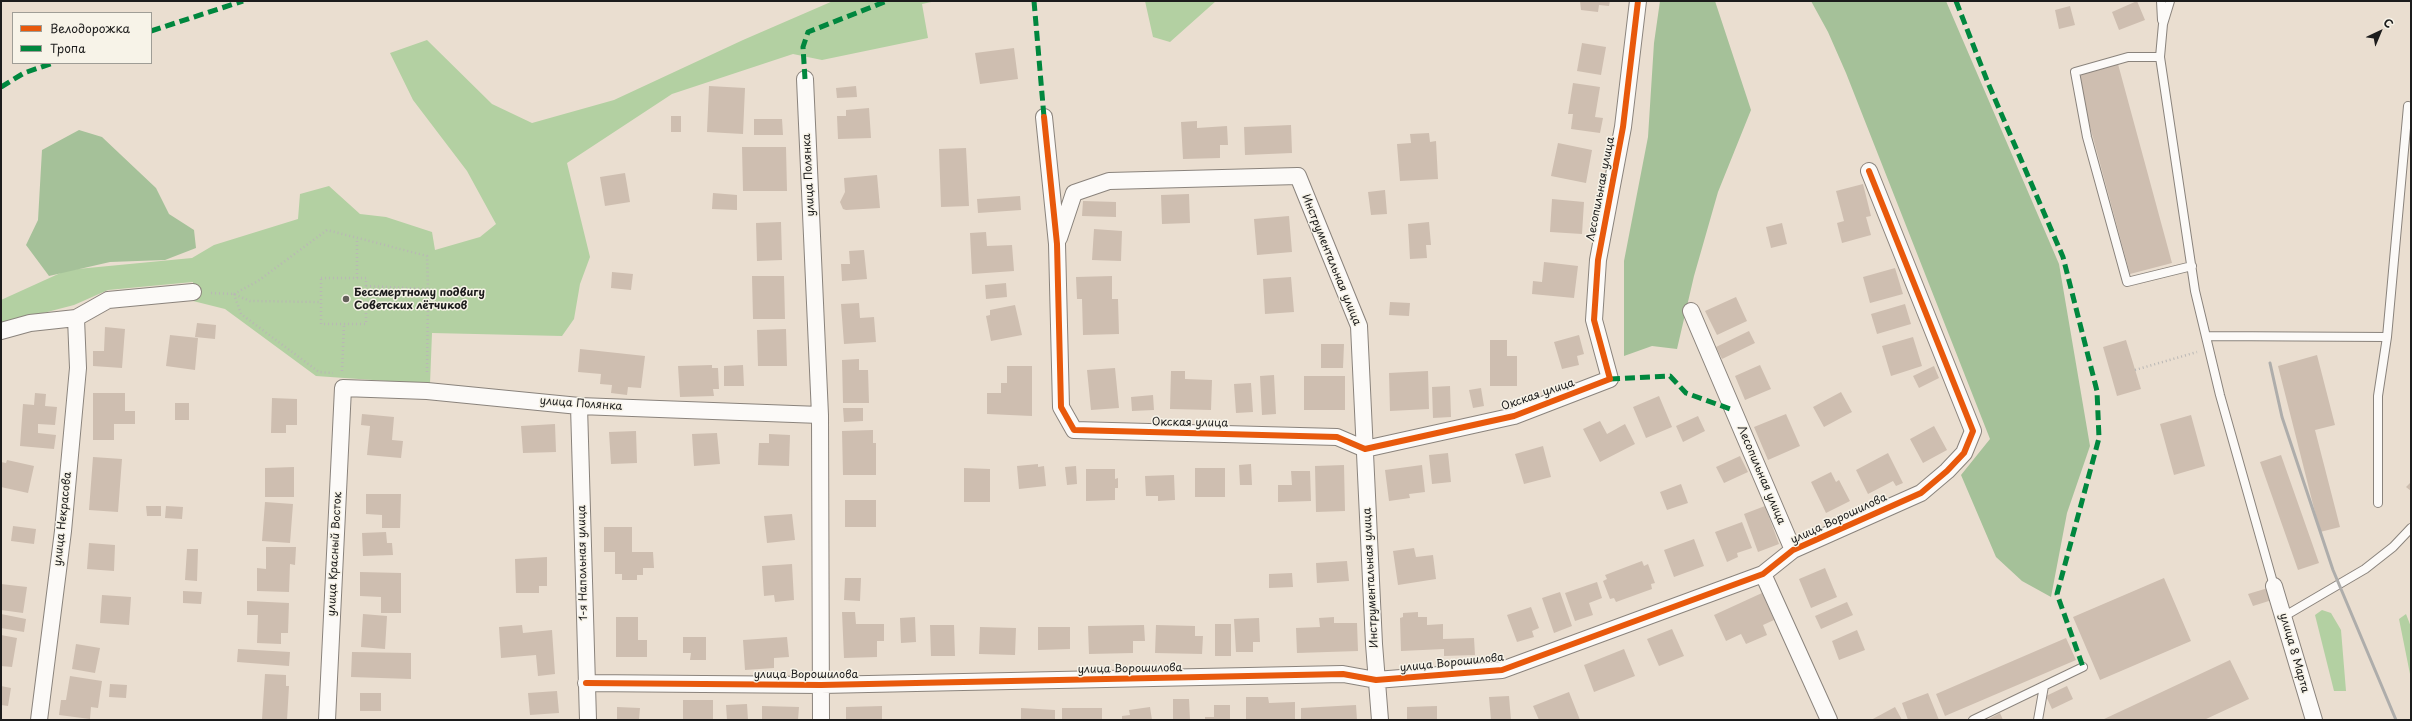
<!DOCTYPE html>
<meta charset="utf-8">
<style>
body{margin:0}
#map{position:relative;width:2412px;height:721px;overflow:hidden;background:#eaded0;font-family:"Playpen Sans",sans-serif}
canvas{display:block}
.frame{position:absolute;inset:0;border:2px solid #1c1c1c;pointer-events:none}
.legend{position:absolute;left:12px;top:12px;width:140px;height:52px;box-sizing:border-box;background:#f7f3e8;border:1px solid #9f9d96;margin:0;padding:5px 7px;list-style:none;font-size:12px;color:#1c1c1c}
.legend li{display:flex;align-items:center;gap:8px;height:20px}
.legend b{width:20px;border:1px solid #9f9d96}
.north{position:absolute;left:2360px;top:12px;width:40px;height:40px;-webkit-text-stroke:3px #f7f3e8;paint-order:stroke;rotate:44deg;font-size:11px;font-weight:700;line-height:16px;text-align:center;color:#1c1c1c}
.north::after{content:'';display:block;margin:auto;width:14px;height:18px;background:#1c1c1c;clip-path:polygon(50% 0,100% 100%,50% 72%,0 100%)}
</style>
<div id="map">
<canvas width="2412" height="721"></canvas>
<div class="frame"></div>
<ul class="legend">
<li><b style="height:5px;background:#e8590c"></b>Велодорожка</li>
<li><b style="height:5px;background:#00873e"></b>Тропа</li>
</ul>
<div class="north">С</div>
</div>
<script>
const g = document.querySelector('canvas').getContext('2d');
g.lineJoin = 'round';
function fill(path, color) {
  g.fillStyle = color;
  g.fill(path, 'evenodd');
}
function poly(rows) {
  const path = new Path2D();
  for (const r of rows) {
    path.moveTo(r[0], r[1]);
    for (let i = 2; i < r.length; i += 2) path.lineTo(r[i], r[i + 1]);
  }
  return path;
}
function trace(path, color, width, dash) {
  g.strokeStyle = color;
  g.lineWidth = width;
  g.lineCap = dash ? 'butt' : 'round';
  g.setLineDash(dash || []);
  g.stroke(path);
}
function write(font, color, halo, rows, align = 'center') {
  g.font = font + ' "Playpen Sans",sans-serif';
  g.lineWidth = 3;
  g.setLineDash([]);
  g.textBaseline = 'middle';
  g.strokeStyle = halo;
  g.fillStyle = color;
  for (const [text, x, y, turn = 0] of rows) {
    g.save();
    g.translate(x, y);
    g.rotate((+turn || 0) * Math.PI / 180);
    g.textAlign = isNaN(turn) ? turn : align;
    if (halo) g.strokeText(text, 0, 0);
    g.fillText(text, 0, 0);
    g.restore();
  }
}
fill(poly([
 [833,1,936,1,922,4,928,38,822,60,793,54,672,94,567,163,590,257,580,284,574,319,562,336,432,333,430,384,316,376,225,309,193,301,193,282,108,290,74,305,1,324,1,300,67,270,192,258,214,245,298,219,300,194,329,186,360,214,386,217,432,232,435,250,480,237,496,224,467,171,413,100,390,53,427,40,492,104,532,123,614,100,743,40],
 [1145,1,1216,1,1170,42,1153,37],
 [2322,610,2331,613,2341,630,2346,691,2334,691,2315,615],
 [2406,614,2411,627,2411,679,2399,619]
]), '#b3d0a2');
fill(poly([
 [1660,1,1715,1,1751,110,1718,192,1694,276,1677,349,1652,346,1624,356,1624,261,1648,137,1654,43],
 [1811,1,1946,1,2059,264,2090,446,2067,513,2051,597,2022,581,1996,557,1961,475,1990,439,1846,73,1828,32],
 [79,130,102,137,156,188,169,214,194,230,196,248,165,260,110,262,49,276,26,245,38,220,42,150]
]), '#a5c199');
fill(poly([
 [1580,1,1610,1,1609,6,1599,5,1598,12,1581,10],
 [2137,1,2145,20,2119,30,2112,12],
 [2070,6,2075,25,2059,29,2055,10],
 [1582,43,1606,47,1601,75,1577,71],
 [1014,48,1018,79,980,84,975,53],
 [2118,64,2172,263,2130,274,2076,75],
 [1573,83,1600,87,1595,117,1603,118,1600,133,1571,129,1573,114,1568,114],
 [709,86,745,88,743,134,707,132],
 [856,86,857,97,837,98,836,88],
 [869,108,871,138,838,139,837,116,846,116,846,110],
 [671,116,681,116,681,132,671,132],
 [754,119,782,119,783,135,754,135],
 [1197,121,1197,128,1227,126,1228,145,1220,145,1220,158,1183,159,1181,122],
 [1291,125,1292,153,1245,155,1244,127],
 [1429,133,1430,142,1436,141,1438,179,1400,181,1397,144,1411,143,1410,134],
 [1558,143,1592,150,1586,183,1551,176],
 [742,147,786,147,787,191,743,191],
 [966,148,969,206,941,207,939,149],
 [625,173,630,202,605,206,600,177],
 [877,175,880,208,846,210,843,209,840,202,845,192,844,178],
 [1863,184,1871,216,1866,217,1871,235,1842,243,1837,223,1844,221,1836,191],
 [1385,190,1387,214,1371,215,1368,192],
 [713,193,737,195,737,210,712,209],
 [1189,194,1190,223,1162,224,1161,195],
 [1020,196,1021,210,978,213,977,199],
 [1552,199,1584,202,1582,234,1550,232],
 [1083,201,1116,202,1116,217,1082,216],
 [1289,216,1292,252,1257,255,1254,219],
 [781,222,782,260,757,261,756,223],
 [1429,222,1431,245,1426,245,1427,258,1410,259,1408,224],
 [1782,223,1787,244,1771,248,1766,227],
 [1094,229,1122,231,1121,261,1092,260],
 [986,232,987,246,1012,245,1014,271,972,274,970,233],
 [864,250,867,279,842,281,841,264,850,264,849,251],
 [1544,262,1578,266,1574,298,1532,294,1533,281,1542,282],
 [1895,268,1903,294,1870,303,1863,277],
 [612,272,633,274,631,290,611,288],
 [752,276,784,276,785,319,753,319],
 [1112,276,1112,299,1118,299,1119,334,1083,335,1082,299,1077,299,1076,277],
 [1291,277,1294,312,1265,314,1263,279],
 [1006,283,1007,297,986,299,985,285],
 [1736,297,1747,321,1717,335,1705,311],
 [1390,302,1410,303,1409,316,1389,315],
 [859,303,860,318,874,317,876,342,844,344,841,304],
 [1905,304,1911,324,1877,334,1871,314],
 [1015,305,1022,335,991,341,986,316,990,315,990,310],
 [197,323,216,325,215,339,195,337],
 [105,327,125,329,122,368,93,366,93,351,104,351],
 [786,329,787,366,758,366,757,330],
 [1749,331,1755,343,1722,359,1716,347],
 [170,335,198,338,195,370,166,366],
 [1579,335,1584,354,1577,356,1579,365,1562,369,1554,342],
 [1913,337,1922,366,1891,376,1882,346],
 [1490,340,1507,340,1507,356,1517,356,1517,386,1490,386],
 [2126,340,2141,389,2117,396,2103,347],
 [1321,344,1344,344,1343,368,1321,368],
 [580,349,645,356,641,388,628,387,627,395,611,393,612,385,600,384,601,374,578,372],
 [2317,355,2335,425,2315,430,2340,527,2320,532,2278,366],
 [859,359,859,370,868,370,869,403,843,403,842,360],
 [712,365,712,368,718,368,719,389,713,389,714,396,680,397,678,366],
 [743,365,744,386,724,386,724,366],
 [1760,365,1771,389,1745,400,1735,376],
 [1007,366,1032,366,1032,416,987,414,987,393,1001,393,1001,383,1007,383],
 [1934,366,1939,378,1919,388,1913,376],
 [1115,368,1119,408,1091,410,1087,370],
 [1171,371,1185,371,1185,379,1212,380,1211,410,1170,409],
 [1428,371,1429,409,1390,411,1389,373],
 [1274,375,1276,414,1262,415,1260,376],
 [1304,376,1345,376,1345,410,1304,410],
 [1251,383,1253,412,1236,413,1234,384],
 [1450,386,1451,417,1433,418,1432,387],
 [1481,388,1484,406,1473,408,1469,390],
 [1841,392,1852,412,1824,427,1813,407],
 [35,393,46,394,45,406,57,407,55,425,38,424,38,433,56,435,54,449,20,446,23,404,34,405],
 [93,393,125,393,125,411,135,411,135,424,114,424,114,440,93,440],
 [1153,395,1154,410,1132,411,1131,397],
 [1659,396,1672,427,1646,438,1633,407],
 [272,398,297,399,297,425,286,425,286,433,271,433],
 [175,403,189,403,189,420,175,420],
 [843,408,863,408,863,421,844,422],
 [362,414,394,417,392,440,403,441,401,458,367,455,370,426,361,425],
 [1786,414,1800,446,1768,460,1754,427],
 [2191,415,2205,466,2174,475,2160,424],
 [1698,416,1705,431,1683,442,1676,426],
 [1600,421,1607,434,1625,424,1635,444,1600,462,1583,429],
 [555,424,556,452,523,453,521,426],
 [1934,426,1947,450,1923,463,1910,439],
 [873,430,873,443,876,443,876,475,843,475,842,431],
 [636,431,637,463,611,464,609,432],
 [717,433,720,464,694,466,692,434],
 [769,434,790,435,789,466,758,465,759,443,769,443],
 [1543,446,1551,477,1524,484,1515,454],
 [1448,453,1451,482,1432,484,1429,455],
 [1888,453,1903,483,1896,486,1893,481,1868,494,1856,470],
 [2281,455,2319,563,2298,570,2260,462],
 [1740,456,1748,472,1724,483,1716,467],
 [93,457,122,459,118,512,89,510],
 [7,460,34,466,28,493,1,487,1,462,6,463],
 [1038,464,1038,467,1044,466,1046,486,1019,489,1017,466],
 [1251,464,1252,485,1240,485,1239,465],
 [1344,465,1345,511,1316,512,1315,466],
 [1422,465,1425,492,1409,494,1410,498,1389,501,1385,470],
 [1076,466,1077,484,1067,485,1065,467],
 [294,467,294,497,265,497,265,468],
 [964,468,990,469,990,502,964,502],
 [1195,468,1225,468,1225,497,1195,497],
 [1086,469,1115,469,1115,479,1118,478,1118,488,1115,488,1115,500,1086,501],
 [1291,471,1310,471,1311,501,1278,502,1278,485,1292,485],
 [1831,472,1836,482,1839,480,1850,501,1826,513,1811,482],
 [1174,475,1175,500,1158,501,1158,496,1146,496,1145,476],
 [2411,482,2411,491,2406,487],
 [1681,484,1688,503,1667,510,1660,492],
 [366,494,401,494,400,528,382,528,382,515,366,514],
 [845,500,876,500,876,527,845,527],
 [265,502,293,504,290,543,262,541],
 [146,506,161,506,161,516,147,516],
 [166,506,183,507,182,519,165,518],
 [1765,506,1779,544,1758,552,1744,514],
 [792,514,795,540,767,543,764,516],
 [1742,522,1752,548,1737,553,1738,557,1727,562,1715,532],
 [13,526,36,529,34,544,11,541],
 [604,527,632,527,632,552,653,552,654,568,643,568,643,575,637,575,637,580,622,580,622,574,615,574,615,552,604,552],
 [386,532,387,543,392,543,393,555,363,556,362,533],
 [1694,539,1704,566,1674,577,1664,550],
 [89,543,115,545,114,571,87,569],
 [266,547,296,547,295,565,290,564,289,592,257,591,257,568,266,569],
 [1414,548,1416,557,1433,555,1436,579,1398,585,1393,551],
 [187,549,198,549,197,581,185,580],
 [547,557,547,586,539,586,539,593,516,593,515,559],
 [1347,561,1349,581,1317,583,1316,563],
 [1642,561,1644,566,1648,564,1655,583,1651,584,1652,589,1616,602,1614,598,1610,599,1603,581,1607,579,1605,575],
 [792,564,794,600,775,602,774,595,764,596,762,566],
 [1825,568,1837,597,1811,608,1799,579],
 [360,572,401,573,401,613,381,613,381,597,360,596],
 [1292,573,1293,587,1269,588,1269,574],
 [845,578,861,578,860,601,844,600],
 [2164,578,2191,641,2100,680,2073,617],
 [1597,582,1602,598,1589,603,1593,615,1575,621,1565,593],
 [1,584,27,587,23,613,1,610],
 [2268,588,2272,600,2253,606,2248,594],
 [183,591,202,592,201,604,183,603],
 [1560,592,1572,626,1554,633,1542,598],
 [1762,593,1774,620,1763,625,1767,635,1746,644,1741,634,1726,641,1714,615],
 [102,595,131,597,129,625,100,623],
 [247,601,289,603,288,633,281,633,281,644,257,643,258,615,247,615],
 [1847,602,1853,615,1821,629,1815,616],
 [1531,607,1539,628,1532,631,1534,637,1517,642,1507,615],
 [842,612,855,612,856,624,884,624,884,641,877,641,877,657,844,658],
 [1418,612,1418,617,1427,617,1427,625,1443,624,1443,639,1474,638,1475,655,1444,656,1444,649,1401,651,1400,618,1403,617,1403,613],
 [1,614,26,619,24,632,1,628],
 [363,614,387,616,385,649,361,647],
 [616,617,638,617,638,640,647,640,647,657,616,657],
 [915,617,916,642,901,643,900,618],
 [1334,617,1334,623,1357,623,1358,651,1297,653,1296,628,1320,627,1319,618],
 [1259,618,1260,642,1253,642,1253,652,1236,652,1234,619],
 [1215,624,1231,624,1231,656,1215,656],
 [522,625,523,633,552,630,555,674,538,676,536,655,501,658,499,627],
 [930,625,954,625,955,656,931,656],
 [1144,625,1145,641,1133,641,1133,653,1089,654,1088,626],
 [1156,625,1195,626,1195,636,1203,636,1202,654,1155,653],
 [980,627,1016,628,1015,655,979,654],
 [1038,627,1070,627,1070,649,1038,650],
 [1672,629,1684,656,1659,666,1647,639],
 [1857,630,1865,650,1839,660,1832,641],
 [1,635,17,638,12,667,1,666],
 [683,637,706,637,706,660,690,660,691,653,683,653],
 [787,637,789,657,774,658,774,668,745,670,743,640],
 [2066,638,2076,660,1945,716,1936,694],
 [76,644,100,648,95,673,72,669],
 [238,649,290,652,289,666,237,662],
 [1624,649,1635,676,1594,692,1584,665],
 [352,652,411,653,411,679,351,677],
 [2230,660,2249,699,2204,720,2102,720],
 [265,674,286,675,286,686,289,686,287,720,262,719],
 [70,676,102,681,98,708,91,707,90,719,59,715,61,700,66,700],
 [110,684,127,685,126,698,109,697],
 [1,686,11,688,8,706,1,705],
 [2067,686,2073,699,2052,709,2046,696],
 [557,691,559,713,530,715,528,693],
 [1569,692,1580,720,1539,720,1533,706],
 [360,693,381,693,381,711,360,711],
 [1928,693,1939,720,1908,720,1902,703],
 [1509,696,1511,720,1491,720,1489,697],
 [1246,697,1268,697,1269,703,1295,702,1295,720,1246,719],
 [1173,699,1189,699,1190,720,1173,720],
 [683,700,713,700,713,720,683,720],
 [747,704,748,720,727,720,726,705],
 [1214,705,1230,705,1230,720,1205,720,1205,717,1214,717],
 [1356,705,1357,720,1301,720,1301,708],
 [762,706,799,707,798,720,762,720],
 [882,706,882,720,846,720,846,707],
 [1437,706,1437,720,1407,720,1407,707],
 [617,707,640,708,639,720,617,720],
 [1150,707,1152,720,1122,720,1122,716,1130,715,1129,710],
 [1895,707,1902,720,1871,720],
 [1021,708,1055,710,1055,720,1021,720],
 [1062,708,1102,708,1102,720,1062,720],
 [2000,713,2003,720,1987,720]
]), '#cebeb0');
const service = poly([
 [2161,1,2162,20],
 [2170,1,2163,24,2160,57,2195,291,2220,395,2274,586],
 [2160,57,2128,57,2075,72,2087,137,2127,282,2192,266],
 [2206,336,2387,337,2408,106],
 [2378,503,2378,396,2387,337],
 [2283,617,2365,569,2393,547,2411,528],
 [1973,720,2083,667],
 [2038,720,2044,686]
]);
const minor = poly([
 [805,79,820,415,821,720],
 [1044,117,1057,244,1061,407,1074,430,1337,437,1365,449,1514,416,1610,379,1594,320,1598,260,1623,127,1638,1],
 [1059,238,1074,193,1109,181,1298,176,1359,326,1374,644,1380,720],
 [1691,311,1793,550],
 [1,331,30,323,76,318,108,300,193,292],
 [579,406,588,720],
 [1763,574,1829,720],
 [2274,586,2314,720],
 [586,683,821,685,1343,674,1376,680,1502,670,1763,574,1793,550,1921,493,1947,471,1964,453,1973,431,1869,171],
 [39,720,63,531,78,368,76,318],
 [327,720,343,388,427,391,579,406,820,415]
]);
trace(service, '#8a837c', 10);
trace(minor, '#8a837c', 18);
trace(poly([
 [321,278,366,278,366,324,321,324,321,278],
 [357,278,357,238],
 [366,286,428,289,427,373],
 [211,293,234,294,250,301,321,302],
 [234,294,258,281,327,230,427,256,428,289],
 [234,294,241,314,319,372,333,373],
 [2135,370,2197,352],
 [342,371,344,325]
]), '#b9b7b5', 2.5, [1, 3]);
trace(service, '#fcfaf8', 8);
trace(minor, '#fcfaf8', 16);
trace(poly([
 [2270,363,2282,417,2333,570,2396,720]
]), '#aeadab', 3);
trace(poly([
 [1034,1,1044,117],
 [1956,1,1988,83,2063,257,2097,391,2099,438,2057,594,2083,667],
 [151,31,243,1],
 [805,79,803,47,808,32,887,1],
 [1,87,24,73,53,63],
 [1610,379,1670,376,1686,393,1733,410]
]), '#00873e', 5, [10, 5]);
trace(poly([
 [1044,117,1057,244,1061,407,1074,430,1337,437,1365,449,1514,416,1610,379,1594,320,1598,260,1623,127,1638,1],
 [586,683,821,685,1343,674,1376,680,1502,670,1763,574,1793,550,1921,493,1947,471,1964,453,1973,431,1869,171]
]), '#e8590c', 6);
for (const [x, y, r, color] of [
 [346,299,4,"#64605b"]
]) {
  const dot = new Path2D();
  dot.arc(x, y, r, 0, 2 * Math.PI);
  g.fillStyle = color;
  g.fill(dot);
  trace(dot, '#f7f3e8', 1.5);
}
write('11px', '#1c1c1c', '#f7f3e8', [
 ["улица Полянка",809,175,-93],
 ["Лесопильная улица",1601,189,-79],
 ["Инструментальная улица",1331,260,68],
 ["Окская улица",1538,395,-19],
 ["улица Полянка",581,404,4],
 ["Окская улица",1190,423,1],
 ["Лесопильная улица",1761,475,67],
 ["улица Некрасова",63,519,-84],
 ["улица Ворошилова",1839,519,-25],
 ["улица Красный Восток",335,554,-87],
 ["1-я Напольная улица",583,563,-91],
 ["Инструментальная улица",1371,578,-93],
 ["улица 8 Марта",2294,653,74],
 ["улица Ворошилова",1452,663,-6],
 ["улица Ворошилова",1130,669,-1],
 ["улица Ворошилова",806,675]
]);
write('bold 11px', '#1c1c1c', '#f7f3e8', [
 ["Бессмертному подвигу",354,293],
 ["Советских лётчиков",354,306]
], 'left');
</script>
